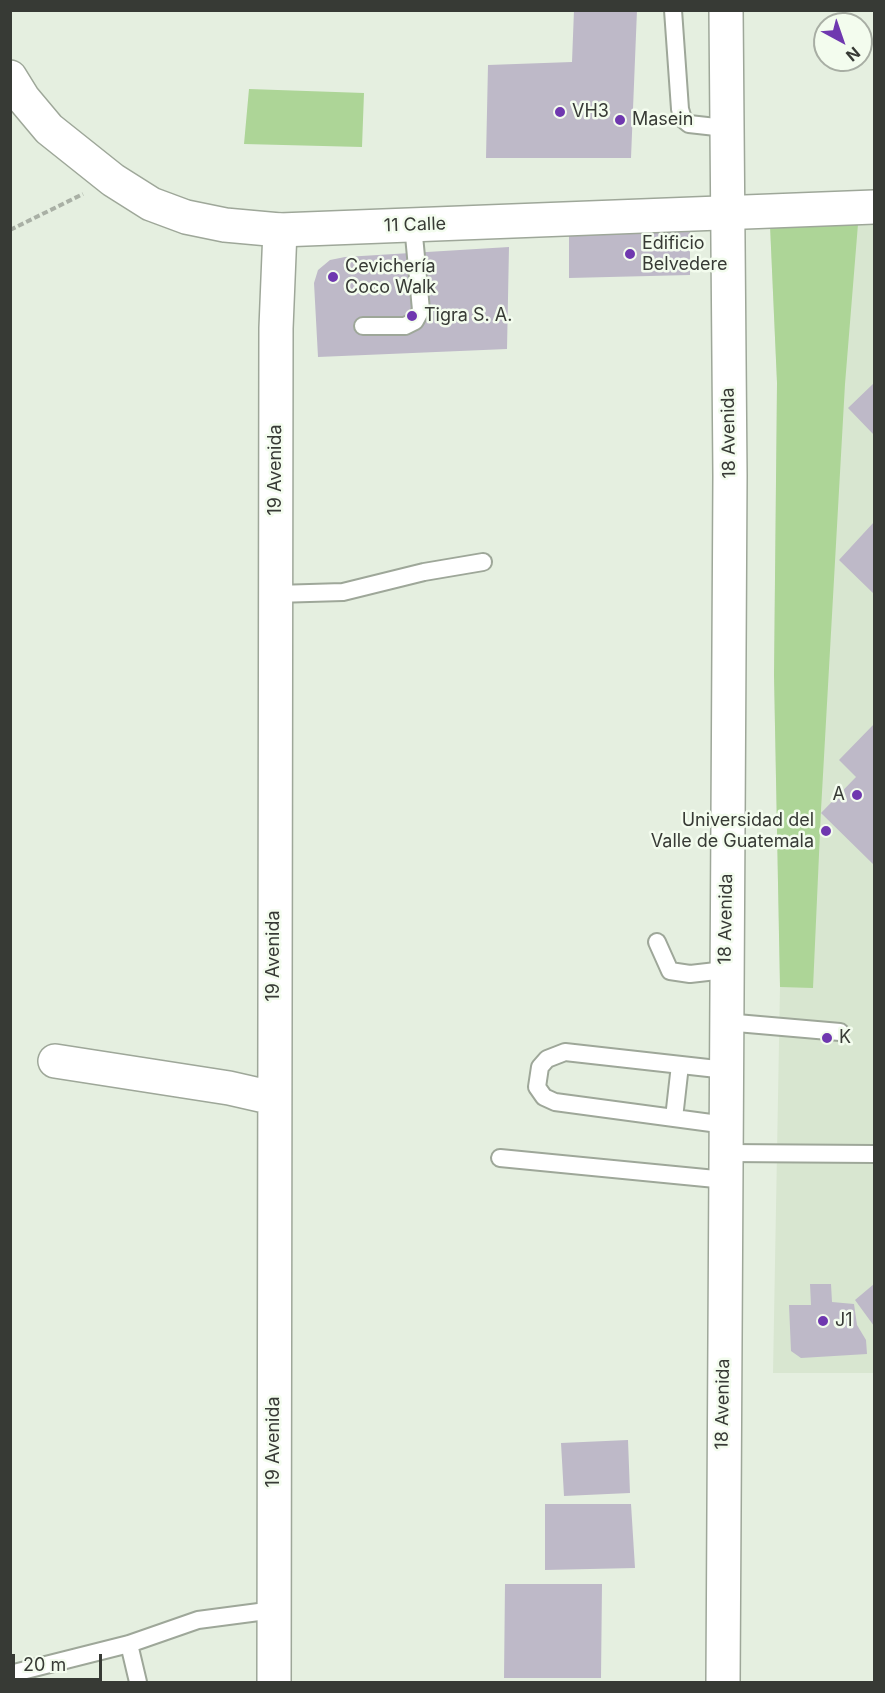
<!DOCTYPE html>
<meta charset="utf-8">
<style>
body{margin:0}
#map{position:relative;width:885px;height:1693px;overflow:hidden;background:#e5efe0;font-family:Inter,sans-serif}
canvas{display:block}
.frame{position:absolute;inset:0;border:12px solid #373a35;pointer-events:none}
.north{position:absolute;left:813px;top:12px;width:60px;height:60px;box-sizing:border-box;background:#f3fcee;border:2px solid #a8aea4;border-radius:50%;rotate:140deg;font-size:16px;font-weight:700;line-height:24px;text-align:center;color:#373a35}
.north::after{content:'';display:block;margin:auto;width:21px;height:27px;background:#6f38af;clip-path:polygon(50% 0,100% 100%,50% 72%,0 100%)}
.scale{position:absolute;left:12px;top:1654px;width:90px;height:27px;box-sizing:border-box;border:3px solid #373a35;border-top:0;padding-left:8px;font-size:18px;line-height:21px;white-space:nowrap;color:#373a35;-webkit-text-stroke:4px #f3fcee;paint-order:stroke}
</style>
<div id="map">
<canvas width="885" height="1693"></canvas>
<div class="frame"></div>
<div class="north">N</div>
<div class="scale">20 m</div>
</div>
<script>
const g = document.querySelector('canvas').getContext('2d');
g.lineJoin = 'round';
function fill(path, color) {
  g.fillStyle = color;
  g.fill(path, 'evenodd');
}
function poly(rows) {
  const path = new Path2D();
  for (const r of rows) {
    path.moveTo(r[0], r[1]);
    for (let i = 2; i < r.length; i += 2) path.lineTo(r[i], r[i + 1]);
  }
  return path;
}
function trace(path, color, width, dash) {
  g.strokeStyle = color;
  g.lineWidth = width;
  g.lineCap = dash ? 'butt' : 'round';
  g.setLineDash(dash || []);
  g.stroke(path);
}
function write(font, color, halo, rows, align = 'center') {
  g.font = font + ' Inter,sans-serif';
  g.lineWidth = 5;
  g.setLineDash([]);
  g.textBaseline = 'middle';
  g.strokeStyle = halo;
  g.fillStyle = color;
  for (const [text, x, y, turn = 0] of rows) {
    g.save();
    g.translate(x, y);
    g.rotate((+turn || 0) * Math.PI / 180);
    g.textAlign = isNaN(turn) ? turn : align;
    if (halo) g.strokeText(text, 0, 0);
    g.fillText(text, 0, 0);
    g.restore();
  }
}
fill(poly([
 [874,223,874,1373,773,1373,780,987,774,675,777,383,770,225]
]), '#d8e6d0');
fill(poly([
 [249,89,364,93,362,147,244,144],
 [858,224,845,384,821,810,813,988,780,987,774,675,777,383,770,225]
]), '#add597');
fill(poly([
 [574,10,637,10,631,158,486,158,488,65,572,62],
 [690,232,690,275,569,278,569,234],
 [509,247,507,349,318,357,314,283,318,270,330,260,345,257],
 [874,383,874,435,848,408],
 [874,522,874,594,839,560],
 [874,724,874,865,821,813,856,777,839,760],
 [810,1284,831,1284,832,1302,854,1304,857,1325,866,1340,867,1354,801,1358,791,1351,789,1305,811,1305],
 [874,1284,874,1326,855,1300],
 [628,1440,630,1493,564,1496,561,1443],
 [545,1504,631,1504,635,1568,545,1570],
 [505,1584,602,1584,601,1678,504,1678]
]), '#beb9c8');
const service = poly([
 [673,10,680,109,683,119,689,124,725,128],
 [363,326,405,326,415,321,421,310,413,225],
 [276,594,343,592,424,572,483,562],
 [657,942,670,971,690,974,725,970],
 [725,1022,840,1032],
 [726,1070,565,1052,547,1059,540,1067,537,1087,544,1097,555,1102,726,1125],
 [674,1118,680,1065],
 [726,1153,874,1154],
 [500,1158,726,1180],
 [129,1644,138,1682],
 [10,1674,129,1644,198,1620,274,1610]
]);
const minor = poly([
 [55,1061,229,1088,273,1098],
 [274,1682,276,328,280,230],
 [723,1682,730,476,726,10]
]);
const tertiary = poly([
 [10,77,23,98,49,129,113,180,151,204,186,217,225,225,280,230,874,207]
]);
trace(service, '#9ea799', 20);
trace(minor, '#9ea799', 36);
trace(tertiary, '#9ea799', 36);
trace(poly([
 [10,230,83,194]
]), '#a9b0a5', 4, [6, 3]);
trace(service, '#fff', 16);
trace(minor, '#fff', 33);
trace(tertiary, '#fff', 33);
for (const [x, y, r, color] of [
 [560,112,6,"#6f38af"],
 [620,120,6,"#6f38af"],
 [630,254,6,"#6f38af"],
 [333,277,6,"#6f38af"],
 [412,316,6,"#6f38af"],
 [857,795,6,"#6f38af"],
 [826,831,6,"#6f38af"],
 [827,1038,6,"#6f38af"],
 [823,1321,6,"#6f38af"]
]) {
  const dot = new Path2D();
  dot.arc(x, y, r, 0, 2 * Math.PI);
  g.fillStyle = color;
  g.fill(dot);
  trace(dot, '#f3fcee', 2);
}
write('18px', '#373a35', '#f3fcee', [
 ["VH3",572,112],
 ["Masein",632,120],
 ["Edificio",642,244],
 ["Belvedere",642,265],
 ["Cevichería",345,267],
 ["Coco Walk",345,288],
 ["Tigra S. A.",424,316],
 ["A",845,795,"right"],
 ["Universidad del",814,821,"right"],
 ["Valle de Guatemala",814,842,"right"],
 ["K",839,1038],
 ["J1",835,1321]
], 'left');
write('18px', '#373a35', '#f3fcee', [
 ["11 Calle",415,225,-2],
 ["18 Avenida",729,433,-91],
 ["19 Avenida",276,470,-90],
 ["18 Avenida",726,919,-89],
 ["19 Avenida",274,956,-90],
 ["18 Avenida",723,1404,-89],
 ["19 Avenida",274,1442,-90]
]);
</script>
